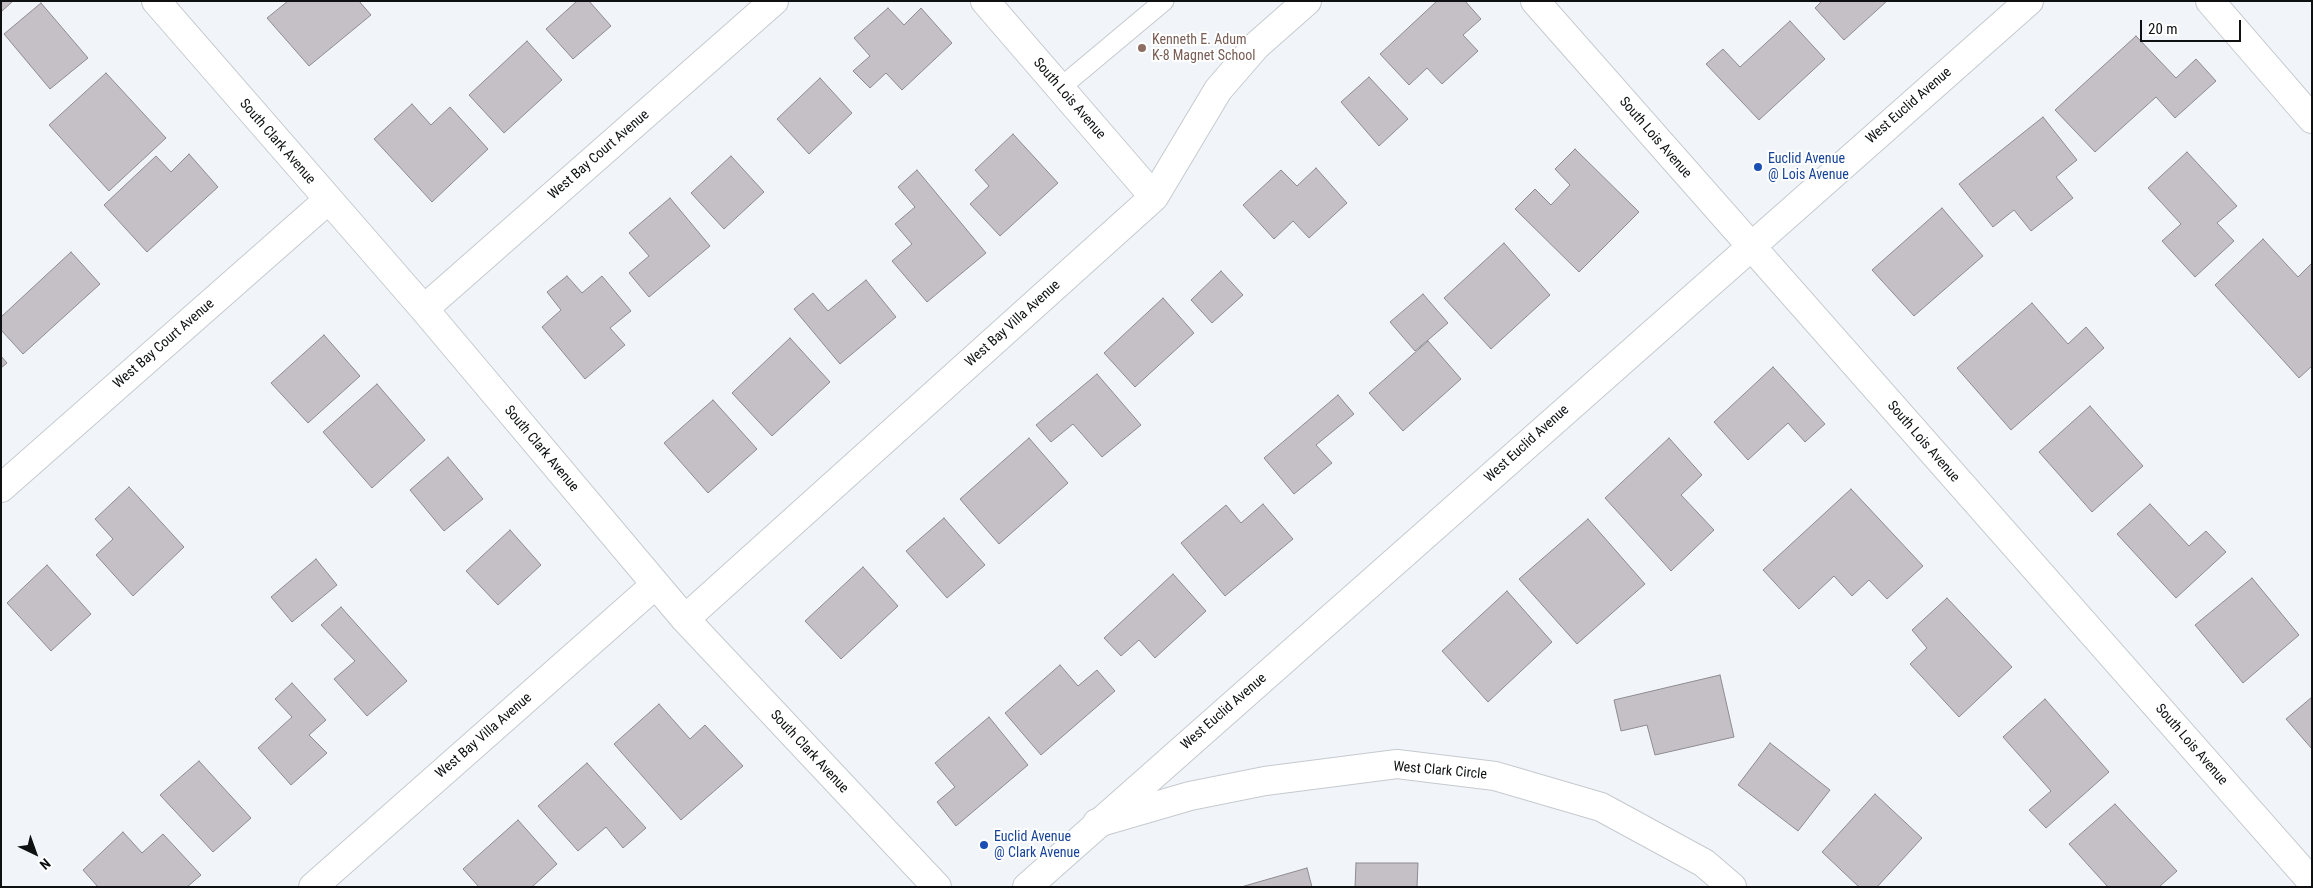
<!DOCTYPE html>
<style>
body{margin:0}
#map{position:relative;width:2313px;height:888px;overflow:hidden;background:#f1f5fa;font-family:"Roboto Condensed",sans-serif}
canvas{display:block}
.frame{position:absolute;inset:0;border:2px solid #0e1011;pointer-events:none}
.north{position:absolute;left:10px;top:828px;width:50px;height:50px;-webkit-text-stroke:4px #fff;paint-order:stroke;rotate:138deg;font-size:14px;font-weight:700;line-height:20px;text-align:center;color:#0e1011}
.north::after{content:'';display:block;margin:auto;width:18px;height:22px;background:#0e1011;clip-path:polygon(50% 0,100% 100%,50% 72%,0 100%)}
.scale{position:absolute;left:2140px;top:20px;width:101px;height:22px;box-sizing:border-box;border:2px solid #0e1011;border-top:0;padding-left:6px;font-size:15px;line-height:18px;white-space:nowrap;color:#0e1011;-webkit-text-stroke:4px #fff;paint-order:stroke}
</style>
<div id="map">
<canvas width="2313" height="888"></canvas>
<div class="frame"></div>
<div class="north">N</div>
<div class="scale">20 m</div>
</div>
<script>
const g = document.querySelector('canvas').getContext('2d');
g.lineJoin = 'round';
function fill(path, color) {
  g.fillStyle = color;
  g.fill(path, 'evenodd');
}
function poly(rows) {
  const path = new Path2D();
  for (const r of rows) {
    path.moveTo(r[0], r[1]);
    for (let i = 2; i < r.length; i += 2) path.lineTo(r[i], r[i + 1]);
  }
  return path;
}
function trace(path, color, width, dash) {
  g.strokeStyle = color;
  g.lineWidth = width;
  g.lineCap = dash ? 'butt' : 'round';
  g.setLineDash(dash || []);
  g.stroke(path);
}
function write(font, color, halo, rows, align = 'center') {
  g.font = font + ' "Roboto Condensed",sans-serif';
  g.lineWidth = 4;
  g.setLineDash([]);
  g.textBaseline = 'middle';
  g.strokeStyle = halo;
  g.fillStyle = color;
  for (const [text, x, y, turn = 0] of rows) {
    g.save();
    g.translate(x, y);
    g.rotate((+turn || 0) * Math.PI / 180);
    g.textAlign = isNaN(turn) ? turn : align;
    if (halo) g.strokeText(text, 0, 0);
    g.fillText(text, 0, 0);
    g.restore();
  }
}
const building = poly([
 [1,1,13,1,1,12,1,1],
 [288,1,359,1,371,15,309,66,267,18,288,1],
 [577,1,589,1,611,26,573,59,546,29,577,1],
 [1437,1,1465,1,1481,19,1463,35,1478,51,1442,84,1427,68,1409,85,1380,54,1437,1],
 [1822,1,1887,1,1844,40,1815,8,1822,1],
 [41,3,88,58,50,89,4,34,41,3],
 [888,8,904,25,921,8,952,43,902,90,886,73,870,88,853,71,870,56,854,38,888,8],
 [1790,21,1825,59,1759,120,1706,64,1723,49,1740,67,1790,21],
 [2136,36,2176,78,2196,59,2216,81,2175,118,2156,97,2095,152,2055,110,2136,36],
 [527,41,562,80,504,133,469,95,527,41],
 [106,73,166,138,109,191,49,125,106,73],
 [1369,77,1408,119,1379,146,1341,102,1369,77],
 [820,78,852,113,809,154,777,119,820,78],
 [412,104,431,125,450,107,488,149,432,202,374,139,412,104],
 [2043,117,2077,160,2056,177,2073,198,2031,231,2014,210,1993,227,1959,184,2043,117],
 [1013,134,1058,183,1000,236,970,204,989,186,975,170,1013,134],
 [1575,149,1639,212,1579,272,1515,209,1535,189,1551,205,1570,185,1555,169,1575,149],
 [2187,152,2237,206,2217,223,2234,241,2195,277,2162,241,2181,224,2148,188,2187,152],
 [189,154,218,187,147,252,104,205,156,156,171,172,189,154],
 [731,156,764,192,724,229,691,193,731,156],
 [1316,168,1347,203,1309,238,1293,221,1274,239,1243,205,1281,170,1297,186,1316,168],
 [917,170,986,253,927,302,892,261,912,244,895,224,915,207,898,187,917,170],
 [670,198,710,246,649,297,629,273,649,256,629,233,670,198],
 [1942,208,1983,256,1914,316,1872,270,1942,208],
 [2263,239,2298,277,2312,263,2312,366,2299,378,2215,285,2263,239],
 [1504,243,1550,295,1491,349,1444,298,1504,243],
 [71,252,100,284,23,354,1,330,1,317,71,252],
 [1221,271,1243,295,1212,323,1191,300,1221,271],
 [567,276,582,293,602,276,631,311,610,328,625,345,585,379,542,327,561,310,547,292,567,276],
 [866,280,896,317,840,364,794,309,813,293,828,311,866,280],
 [1423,294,1448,323,1415,351,1390,322,1423,294],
 [1163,298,1194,333,1135,387,1104,353,1163,298],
 [2032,303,2068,344,2086,327,2104,348,2011,430,1957,368,2032,303],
 [324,335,360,376,308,423,271,383,324,335],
 [790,338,830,382,772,436,732,393,790,338],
 [1428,341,1461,379,1403,431,1369,393,1428,341],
 [1,356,7,363,1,368,1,356],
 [1773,367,1825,424,1805,442,1788,423,1748,460,1714,422,1773,367],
 [1097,374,1141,425,1102,457,1073,424,1051,442,1036,425,1097,374],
 [377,384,425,440,372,488,323,432,377,384],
 [1338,395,1354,414,1316,445,1332,463,1294,494,1264,458,1338,395],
 [713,400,757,449,708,493,664,443,713,400],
 [2090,406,2143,466,2092,512,2039,452,2090,406],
 [1029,438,1068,483,999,544,960,499,1029,438],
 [1669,438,1702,475,1681,495,1714,530,1671,571,1605,498,1669,438],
 [448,457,483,499,444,531,410,490,448,457],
 [129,487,184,547,133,596,96,555,113,539,95,519,129,487],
 [1851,489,1923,566,1887,599,1869,580,1852,596,1834,576,1799,609,1763,570,1851,489],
 [1263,504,1293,539,1225,596,1181,543,1226,505,1241,523,1263,504],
 [2150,504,2189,546,2206,531,2226,552,2176,598,2117,534,2150,504],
 [944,518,985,565,947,598,906,551,944,518],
 [1588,519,1645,584,1577,644,1519,579,1588,519],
 [510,530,541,565,498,605,466,571,510,530],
 [316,559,337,585,292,622,271,597,316,559],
 [47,565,91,614,51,651,7,603,47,565],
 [863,567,898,606,841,659,805,621,863,567],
 [1173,574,1206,611,1155,658,1139,640,1121,656,1104,638,1173,574],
 [2252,578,2299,635,2243,683,2195,625,2252,578],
 [1507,591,1552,642,1488,702,1442,651,1507,591],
 [1947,598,2012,667,1959,717,1910,664,1927,648,1912,630,1947,598],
 [341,607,407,681,367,716,334,679,355,661,321,625,341,607],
 [1060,665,1078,686,1097,670,1115,691,1041,755,1005,713,1060,665],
 [1720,675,1734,737,1655,755,1647,725,1621,731,1614,700,1720,675],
 [292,683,326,720,309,735,327,753,291,785,258,748,292,717,275,699,292,683],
 [2312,697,2312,749,2286,719,2312,697],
 [2045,699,2109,772,2046,828,2029,810,2051,791,2003,737,2045,699],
 [659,704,690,739,705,725,743,766,681,820,614,744,659,704],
 [989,717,1028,765,956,826,937,802,955,787,935,763,989,717],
 [1770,743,1830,790,1798,831,1738,785,1770,743],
 [199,761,251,818,213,852,160,795,199,761],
 [587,763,646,828,623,848,606,827,578,851,538,806,587,763],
 [1875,794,1922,838,1877,887,1859,887,1822,852,1875,794],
 [2115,804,2177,871,2159,887,2108,887,2069,844,2115,804],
 [518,820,557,864,532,887,479,887,463,869,518,820],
 [123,832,142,853,163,834,201,875,187,887,98,887,83,870,123,832],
 [1356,863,1418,863,1417,887,1355,887,1356,863],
 [1307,868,1312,887,1241,887,1307,868]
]);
fill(building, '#c4c0c6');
trace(building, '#8e8b90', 1);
const service = poly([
 [1060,88,1164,1]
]);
const minor = poly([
 [156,1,424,309,685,619,937,887],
 [985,1,1154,197],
 [1535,1,2312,882],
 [2210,1,2312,119],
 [424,309,774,1],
 [1,488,328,200],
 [685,619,1154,197,1218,90,1256,46,1307,1],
 [1097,823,1190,796,1265,781,1397,764,1495,776,1601,807,1704,863,1732,887],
 [313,887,655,585]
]);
const tertiary = poly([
 [1027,887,2029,1]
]);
trace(service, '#c5cace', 21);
trace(minor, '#c5cace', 30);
trace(tertiary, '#c5cace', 30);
trace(service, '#fff', 19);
trace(minor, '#fff', 28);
trace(tertiary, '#fff', 28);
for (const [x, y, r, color] of [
 [1142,48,5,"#8d6e63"],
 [1758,167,5,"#1a4fb4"],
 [984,845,5,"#1a4fb4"]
]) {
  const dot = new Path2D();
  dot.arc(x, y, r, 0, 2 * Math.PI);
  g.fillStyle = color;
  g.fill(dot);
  trace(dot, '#fff', 2);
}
write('14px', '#785e54', '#fff', [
 ["Kenneth E. Adum",1152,40],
 ["K-8 Magnet School",1152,56]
], 'left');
write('14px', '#0e1011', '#fff', [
 ["South Lois Avenue",1069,99,49],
 ["West Euclid Avenue",1909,106,-41],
 ["South Lois Avenue",1655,138,49],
 ["South Clark Avenue",277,142,49],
 ["West Bay Court Avenue",599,155,-41],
 ["West Bay Villa Avenue",1013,324,-42],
 ["West Bay Court Avenue",164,344,-41],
 ["South Lois Avenue",1923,442,49],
 ["West Euclid Avenue",1527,444,-42],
 ["South Clark Avenue",541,449,50],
 ["West Euclid Avenue",1224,712,-41],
 ["West Bay Villa Avenue",484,736,-41],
 ["South Lois Avenue",2191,745,49],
 ["South Clark Avenue",809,752,47],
 ["West Clark Circle",1440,771,5]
]);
write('14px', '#164399', '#fff', [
 ["Euclid Avenue",1768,159],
 ["@ Lois Avenue",1768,175],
 ["Euclid Avenue",994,837],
 ["@ Clark Avenue",994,853]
], 'left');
</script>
